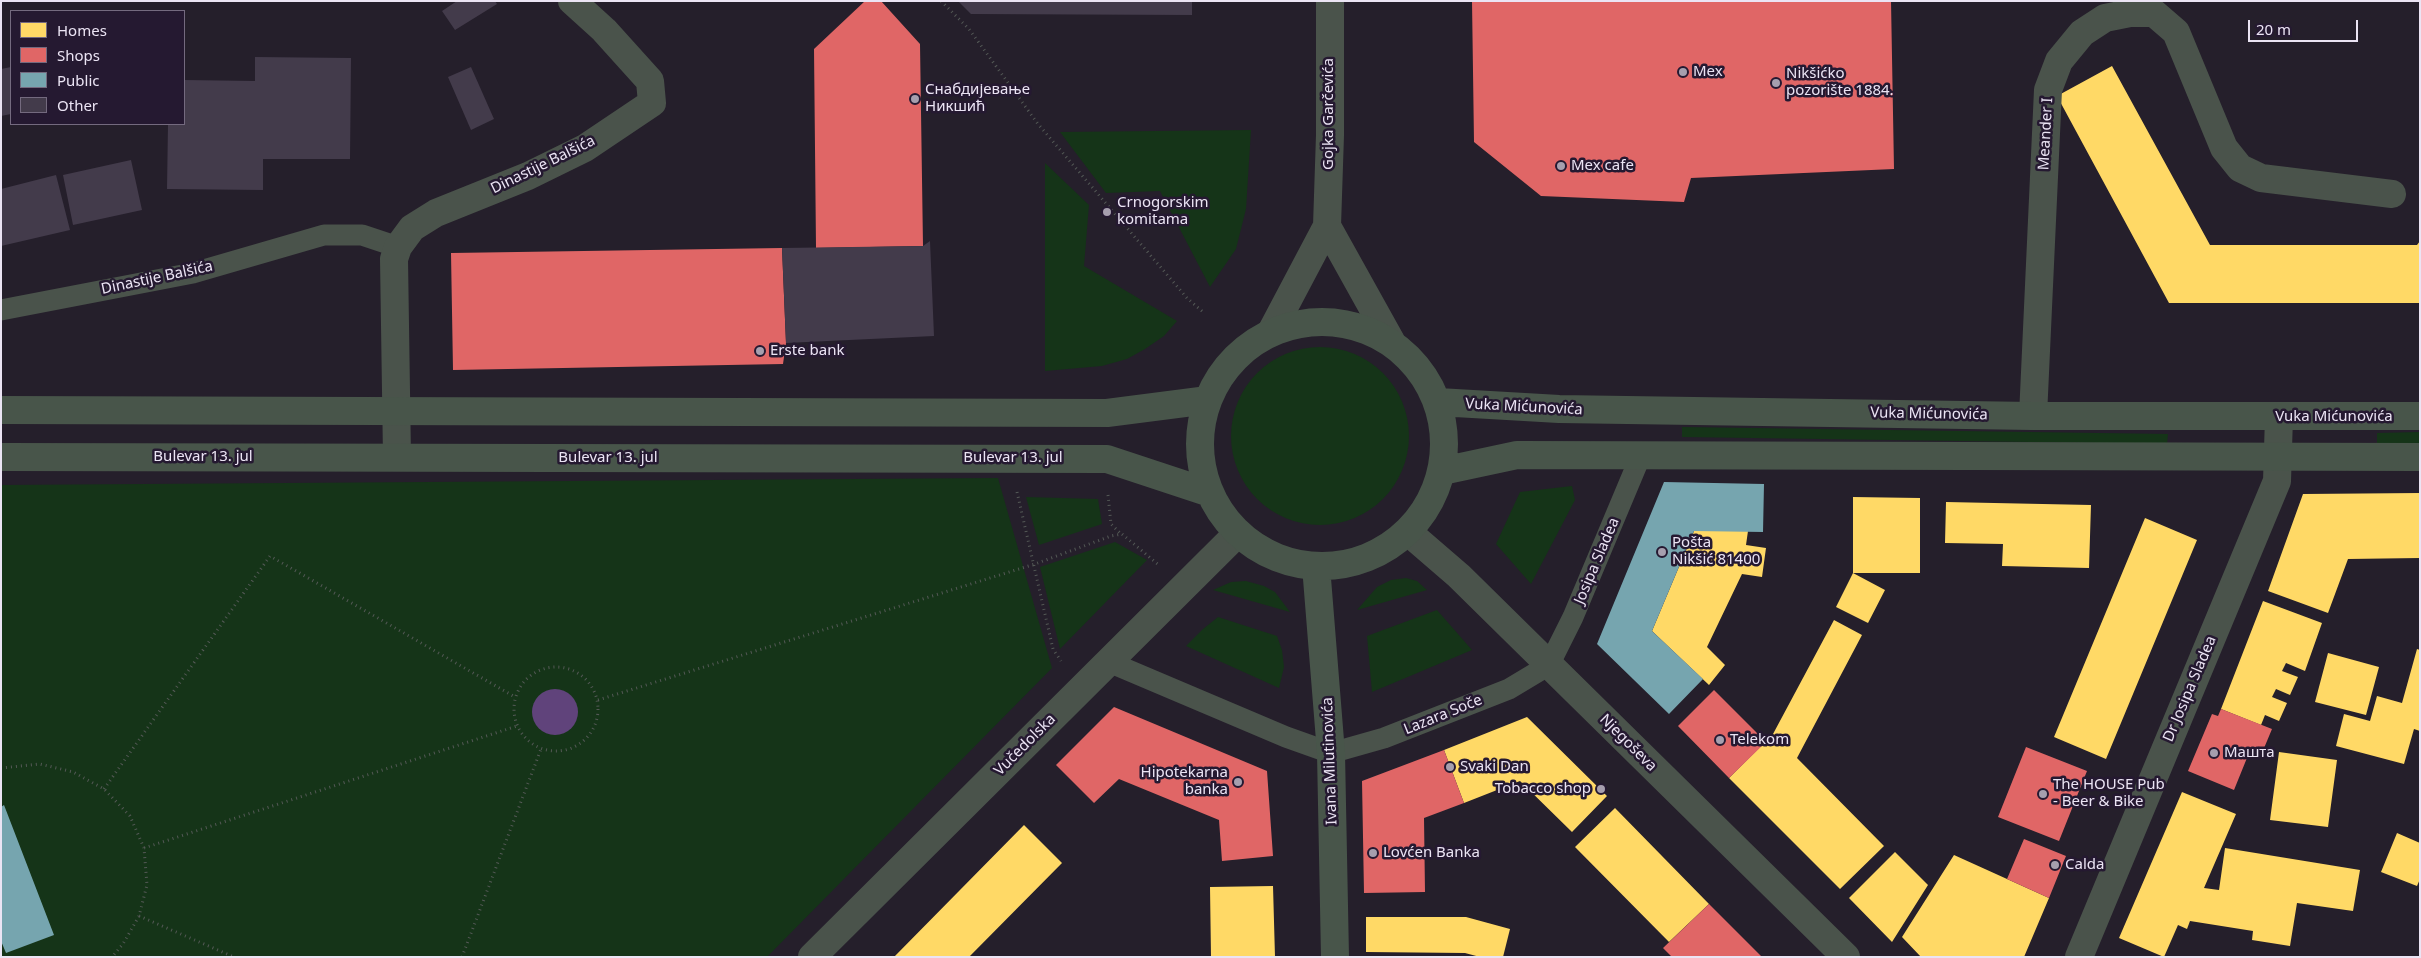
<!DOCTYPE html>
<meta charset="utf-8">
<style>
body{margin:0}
#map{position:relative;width:2421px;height:958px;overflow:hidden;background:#251f2b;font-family:"Noto Sans",sans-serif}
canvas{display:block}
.frame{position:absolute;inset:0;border:2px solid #ebe4f4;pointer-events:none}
.legend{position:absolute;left:10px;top:10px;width:175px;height:115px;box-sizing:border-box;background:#251931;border:1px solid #746a7f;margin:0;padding:6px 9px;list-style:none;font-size:15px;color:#ebe4f4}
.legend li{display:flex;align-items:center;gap:10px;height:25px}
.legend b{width:25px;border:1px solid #746a7f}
.scale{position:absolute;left:2248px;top:20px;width:110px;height:22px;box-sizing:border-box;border:2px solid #ebe4f4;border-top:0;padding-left:6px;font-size:15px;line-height:18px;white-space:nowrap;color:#ebe4f4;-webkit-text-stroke:4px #251931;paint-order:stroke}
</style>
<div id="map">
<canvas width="2421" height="958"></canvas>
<div class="frame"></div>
<ul class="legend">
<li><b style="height:14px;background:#ffd966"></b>Homes</li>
<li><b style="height:14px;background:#e06666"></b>Shops</li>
<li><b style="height:14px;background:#76a5af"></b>Public</li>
<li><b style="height:14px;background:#433b4b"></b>Other</li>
</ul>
<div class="scale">20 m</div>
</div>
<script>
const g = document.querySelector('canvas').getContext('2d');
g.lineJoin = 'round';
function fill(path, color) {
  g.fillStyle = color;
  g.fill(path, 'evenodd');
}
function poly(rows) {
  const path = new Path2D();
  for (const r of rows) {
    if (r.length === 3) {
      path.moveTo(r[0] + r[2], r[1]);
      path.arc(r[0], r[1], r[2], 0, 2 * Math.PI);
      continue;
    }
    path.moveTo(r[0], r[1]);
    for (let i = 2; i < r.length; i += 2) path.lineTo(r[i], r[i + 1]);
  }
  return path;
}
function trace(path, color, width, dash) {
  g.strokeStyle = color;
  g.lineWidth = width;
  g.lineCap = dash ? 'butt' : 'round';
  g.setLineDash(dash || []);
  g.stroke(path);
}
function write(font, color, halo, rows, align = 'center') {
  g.font = font + ' "Noto Sans",sans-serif';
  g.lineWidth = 5;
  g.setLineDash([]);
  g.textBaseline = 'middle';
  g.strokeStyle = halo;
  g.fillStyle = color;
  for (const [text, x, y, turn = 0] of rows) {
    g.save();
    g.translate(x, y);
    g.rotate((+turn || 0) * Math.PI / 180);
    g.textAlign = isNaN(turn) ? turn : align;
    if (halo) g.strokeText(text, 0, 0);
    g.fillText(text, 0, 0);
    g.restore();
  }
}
fill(poly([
 [1251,130,1246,209,1236,249,1210,287,1160,191,1106,193,1060,132],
 [1045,163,1089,205,1084,266,1177,321,1164,336,1145,349,1127,359,1102,366,1045,371],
 [1320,436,89],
 [1682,427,2168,434,2167,444,1682,437],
 [2420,432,2420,443,2377,443,2377,433],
 [998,478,1052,668,767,957,1,957,1,485],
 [1572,486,1575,500,1531,584,1496,544,1520,492],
 [1026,497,1098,499,1102,524,1039,545],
 [1115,542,1147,560,1060,649,1040,567],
 [1406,578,1417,581,1427,590,1357,610,1377,587,1391,580],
 [1246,581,1264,586,1275,592,1290,612,1213,590,1231,582],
 [1437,610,1472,650,1372,692,1367,636],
 [1218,617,1277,636,1282,650,1284,667,1279,688,1186,646,1203,629]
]), '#153418');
fill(poly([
 [555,712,23]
]), '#60437b');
fill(poly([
 [2112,66,2210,245,2417,245,2420,241,2420,303,2169,303,2057,96],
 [2420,493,2420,558,2348,559,2328,613,2268,591,2303,494],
 [1853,497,1920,498,1920,573,1853,573,1885,590,1868,623,1836,607,1853,573],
 [1946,502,2091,505,2089,568,2002,566,2003,544,1945,543],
 [2145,518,2197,540,2106,759,2054,737],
 [1694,531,1748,531,1746,545,1766,548,1762,577,1742,574,1707,647,1725,665,1709,685,1652,631],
 [2263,601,2322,623,2305,671,2286,663,2282,671,2298,677,2290,695,2276,689,2272,697,2287,703,2279,721,2265,715,2261,725,2221,709],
 [1834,620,1862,635,1797,758,1884,846,1840,889,1729,778,1773,734],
 [2417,649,2420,650,2420,731,2414,729,2404,764,2336,746,2344,714,2370,721,2377,696,2402,703],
 [2328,653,2379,667,2366,715,2315,702],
 [1527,717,1607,796,1572,832,1520,781,1464,803,1444,750],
 [2279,752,2337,760,2328,827,2270,820],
 [2182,792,2236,814,2204,888,2219,890,2225,848,2360,870,2353,911,2297,903,2290,946,2252,940,2253,931,2190,921,2187,929,2178,925,2164,957,2119,938],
 [1615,808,1709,904,1669,942,1575,847],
 [1024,825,1062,863,969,957,894,957],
 [2397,833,2420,843,2420,879,2417,886,2381,872],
 [1895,852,1928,885,1892,942,1849,898],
 [1954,855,2049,898,2024,957,1921,957,1902,937],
 [1273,886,1275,957,1211,957,1210,887],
 [1366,917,1466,917,1510,929,1503,957,1480,957,1465,953,1366,952]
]), '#ffd966');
fill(poly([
 [865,1,881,1,920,44,923,246,816,248,814,49],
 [1472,1,1891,1,1894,169,1691,178,1684,202,1541,196,1474,142],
 [782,248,786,343,783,364,453,370,451,253],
 [1714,690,1766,742,1729,778,1678,726],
 [1114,707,1267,771,1273,856,1222,861,1219,820,1119,779,1094,803,1056,765],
 [2221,709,2272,729,2262,753,2251,748,2234,790,2188,771,2212,714,2218,716],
 [2026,747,2087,771,2059,841,1998,817],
 [1444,750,1464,803,1424,818,1425,892,1364,893,1362,781],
 [2024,839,2066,856,2049,898,2007,879],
 [1709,904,1762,957,1672,957,1663,948]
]), '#e06666');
fill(poly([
 [1664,482,1764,484,1763,532,1694,531,1652,631,1703,679,1669,714,1597,644],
 [4,805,54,935,6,953,1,941,1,807]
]), '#76a5af');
fill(poly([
 [457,1,495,1,497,4,455,30,442,11],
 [958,1,1192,1,1192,15,971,14],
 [255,57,351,58,350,159,263,159,263,190,167,189,168,124,184,124,184,80,255,81],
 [11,67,11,114,1,116,1,69],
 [471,67,494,119,471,130,448,77],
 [131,160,142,210,73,225,63,175],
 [56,175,70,230,1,246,1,189],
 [930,241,934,336,786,343,782,248,923,246]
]), '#433b4b');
trace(poly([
 [941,1,969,29,1038,124,1187,298,1203,312],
 [1017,492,1053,649,1061,661],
 [1108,495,1111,524,1121,534],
 [556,709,42],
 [598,700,1035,564,1111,536,1122,534,1160,566],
 [1,768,40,764,73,772,104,789,130,816,144,848,147,885,139,916,123,944,112,957],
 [104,789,270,556,515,697],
 [144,848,517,726],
 [139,916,234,957],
 [462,957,541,749]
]), '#545956', 3, [1, 4]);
trace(poly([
 [1,310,193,273,324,235,362,235,398,247],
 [1109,662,1286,737,1331,753,1384,738,1509,689,1549,665,1573,617,1641,455]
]), '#4a534b', 21);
trace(poly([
 [1327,226,1391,341],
 [1271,332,1327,226,1330,135,1330,1],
 [2033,416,2048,90,2059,61,2082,33,2105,18,2130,13,2154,13,2176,32,2224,148,2240,168,2261,178,2392,194],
 [397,457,394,259,398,247,412,228,436,213,528,176,585,148,652,103,650,81,604,30,572,1],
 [1408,532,1459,576,1846,957],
 [812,957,1238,533],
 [2079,957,2277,481,2279,417]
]), '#4a534b', 28);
trace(poly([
 [1322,444,122],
 [1438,402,1559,409,2033,416,2420,416],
 [1,410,1107,413,1208,400],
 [1,457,1107,459,1210,493],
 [1442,471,1517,455,2420,457],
 [1316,566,1331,753,1335,957]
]), '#48554a', 28);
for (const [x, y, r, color] of [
 [1683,72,5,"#a69fae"],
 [1776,83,5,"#a69fae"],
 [915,99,5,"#a69fae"],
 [1561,166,5,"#a69fae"],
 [1107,212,5,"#a69fae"],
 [760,351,5,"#a69fae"],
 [1662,552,5,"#a69fae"],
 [1720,740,5,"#a69fae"],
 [2214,753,5,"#a69fae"],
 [1450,767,5,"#a69fae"],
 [1238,782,5,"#a69fae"],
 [1601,789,5,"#a69fae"],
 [2043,794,5,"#a69fae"],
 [1373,853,5,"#a69fae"],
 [2055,865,5,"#a69fae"]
]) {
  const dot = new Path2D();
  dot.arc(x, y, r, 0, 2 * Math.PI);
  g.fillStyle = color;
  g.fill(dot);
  trace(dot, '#251931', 2);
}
write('15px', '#ebe4f4', '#251931', [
 ["Mex",1693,72],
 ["Nikšićko",1786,74],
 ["pozorište 1884.",1786,91],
 ["Снабдијевање",925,90],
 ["Никшић",925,107],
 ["Mex cafe",1571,166],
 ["Crnogorskim",1117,203],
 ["komitama",1117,220],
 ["Erste bank",770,351],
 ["Pošta",1672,543],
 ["Nikšić 81400",1672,560],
 ["Telekom",1730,740],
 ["Машта",2224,753],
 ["Svaki Dan",1460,767],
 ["Hipotekarna",1228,773,"right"],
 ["banka",1228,790,"right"],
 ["The HOUSE Pub",2053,785],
 ["- Beer & Bike",2053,802],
 ["Tobacco shop",1591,789,"right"],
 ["Lovćen Banka",1383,853],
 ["Calda",2065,865]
], 'left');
write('15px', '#ebe4f4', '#251931', [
 ["Gojka Garčevića",1329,114,-90],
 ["Meander I",2046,134,-87],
 ["Dinastije Balšića",543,165,-26],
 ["Dinastije Balšića",157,278,-12],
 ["Vuka Mićunovića",1524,407,3],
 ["Vuka Mićunovića",1929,414,1],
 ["Vuka Mićunovića",2334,417],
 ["Bulevar 13. jul",203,457],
 ["Bulevar 13. jul",608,458],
 ["Bulevar 13. jul",1013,458],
 ["Josipa Sladea",1597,561,-67],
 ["Dr Josipa Sladea",2190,689,-67],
 ["Lazara Soče",1443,715,-22],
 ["Njegoševa",1628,743,45],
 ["Vučedolska",1025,745,-45],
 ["Ivana Milutinovića",1330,761,-92]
]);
</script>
